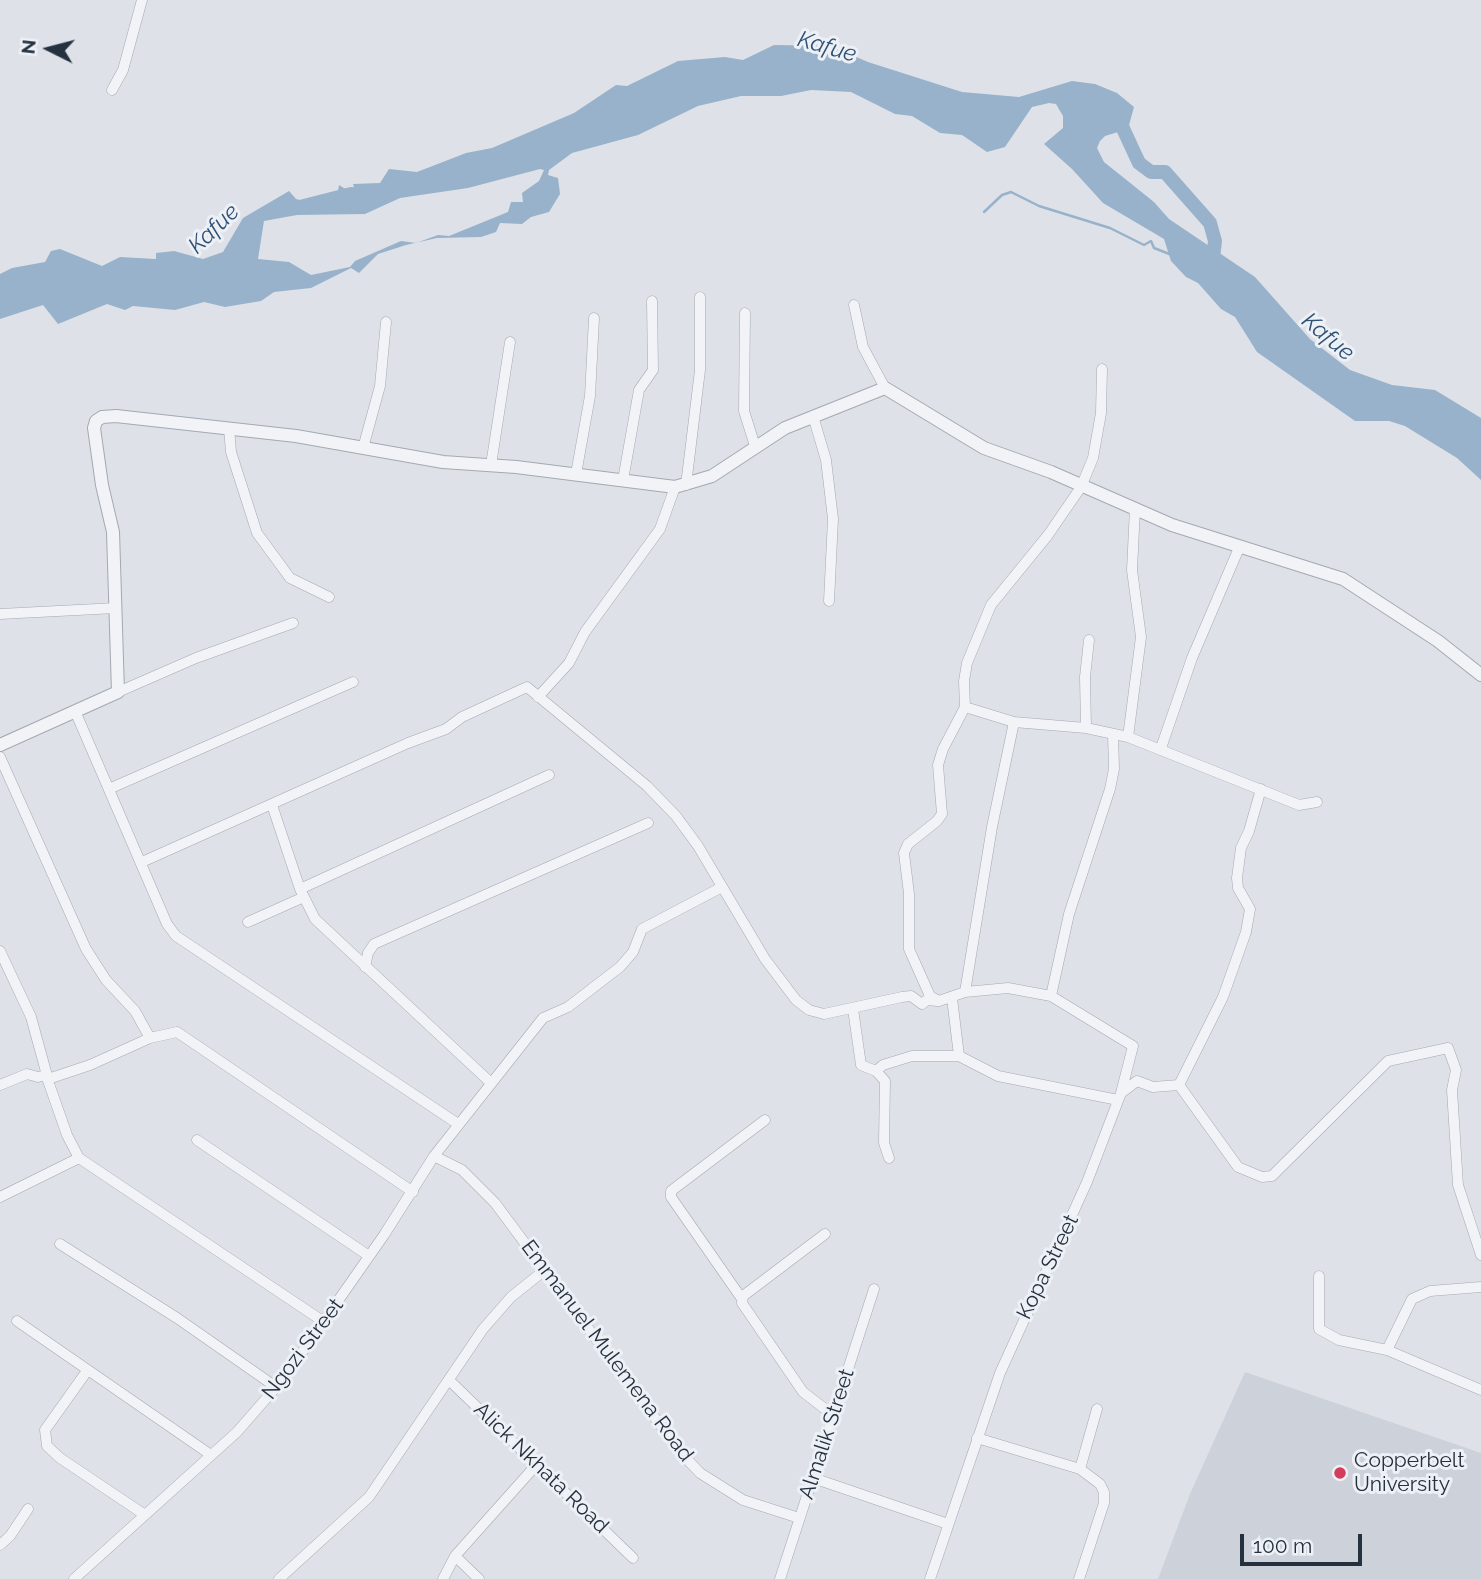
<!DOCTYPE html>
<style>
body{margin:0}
#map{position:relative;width:1481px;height:1579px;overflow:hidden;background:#dee2e8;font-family:Raleway,sans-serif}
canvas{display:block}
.north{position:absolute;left:14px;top:14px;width:70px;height:70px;-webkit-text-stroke:5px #edf1f6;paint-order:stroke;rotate:276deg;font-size:19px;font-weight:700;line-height:28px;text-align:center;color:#263140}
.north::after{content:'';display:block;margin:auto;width:24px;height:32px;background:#263140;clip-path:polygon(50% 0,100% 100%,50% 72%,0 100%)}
.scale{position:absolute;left:1240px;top:1534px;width:122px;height:32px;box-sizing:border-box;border:4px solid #263140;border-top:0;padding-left:9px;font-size:21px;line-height:24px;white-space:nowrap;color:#263140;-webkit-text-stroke:5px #edf1f6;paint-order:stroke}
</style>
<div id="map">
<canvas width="1481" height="1579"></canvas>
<div class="north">N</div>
<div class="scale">100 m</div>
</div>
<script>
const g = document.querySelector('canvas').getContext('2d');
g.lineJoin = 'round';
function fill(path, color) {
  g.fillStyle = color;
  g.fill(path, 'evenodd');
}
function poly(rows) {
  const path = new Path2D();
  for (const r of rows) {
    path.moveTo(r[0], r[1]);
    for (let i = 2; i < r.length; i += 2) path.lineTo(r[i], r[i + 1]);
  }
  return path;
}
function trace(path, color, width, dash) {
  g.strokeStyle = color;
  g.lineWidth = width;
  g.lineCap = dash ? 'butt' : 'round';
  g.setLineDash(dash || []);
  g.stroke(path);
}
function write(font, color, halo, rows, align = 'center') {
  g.font = font + ' Raleway,sans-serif';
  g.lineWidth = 6;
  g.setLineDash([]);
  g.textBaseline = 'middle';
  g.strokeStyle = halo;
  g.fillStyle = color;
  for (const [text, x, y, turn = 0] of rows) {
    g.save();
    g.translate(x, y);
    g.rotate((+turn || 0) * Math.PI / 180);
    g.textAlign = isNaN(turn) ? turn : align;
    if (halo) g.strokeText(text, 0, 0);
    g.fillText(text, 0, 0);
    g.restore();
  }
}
fill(poly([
 [1245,1372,1481,1453,1481,1579,1158,1579,1190,1494]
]), '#ccd1da');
fill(poly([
 [774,45,831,46,868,62,962,92,1019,97,1072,81,1095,84,1117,93,1134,107,1128,129,1105,136,1100,141,1097,148,1104,162,1154,202,1169,219,1255,277,1310,339,1350,370,1392,385,1435,390,1481,418,1481,480,1457,458,1405,426,1389,421,1355,421,1257,352,1235,317,1221,309,1198,283,1186,277,1171,261,1164,239,1103,203,1072,169,1044,144,1063,128,1063,116,1056,104,1049,103,1032,107,1005,147,987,152,962,135,940,133,912,116,895,114,851,92,811,90,781,96,741,96,698,106,638,135,572,153,549,170,548,175,558,178,560,194,549,212,531,217,522,224,500,223,496,232,481,237,437,238,406,245,378,254,359,273,351,268,311,288,274,292,261,301,225,307,204,302,175,310,133,306,125,310,107,304,58,324,43,305,0,319,0,274,12,268,45,262,51,251,60,249,102,266,120,257,156,259,156,253,174,251,203,259,223,252,243,218,289,191,296,199,319,205,337,196,339,185,347,190,354,187,353,184,380,183,389,169,417,172,466,153,492,148,574,113,616,85,627,86,678,61,725,57,743,60],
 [540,169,544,170,539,181,522,193,523,202,511,202,508,212,449,236,438,235,416,243,401,241,355,261,350,267,311,275,289,262,258,259,264,221,297,215,365,214,400,198,468,188]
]), '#97b2ca');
trace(poly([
 [984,212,1002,195,1011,192,1039,206,1110,228,1144,245,1151,241,1154,248,1172,255]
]), '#97b2ca', 2.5);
trace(poly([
 [1114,118,1120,122,1139,163,1151,172,1165,172,1210,223,1215,241,1212,266],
 [296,208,351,194]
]), '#97b2ca', 14);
const minor = poly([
 [112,90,123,70,142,0],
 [854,305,863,347,885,388],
 [745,313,744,411,755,446],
 [813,416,826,460,833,519,829,601],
 [229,428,231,452,257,533,290,578,329,597],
 [363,448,380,386,386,322],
 [491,465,510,342],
 [576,474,590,396,594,318],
 [623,480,639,390,653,370,652,301],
 [686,485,700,370,700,297],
 [0,614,116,608],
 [118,692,196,658,293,623],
 [538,697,569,663,585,632,660,529,675,487],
 [965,707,1014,722,1086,728,1128,737,1299,805,1317,802],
 [75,711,167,924,176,936,458,1124],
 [1086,728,1085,677,1089,640],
 [1128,737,1141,637,1132,570,1135,508],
 [1161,748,1192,658,1239,548],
 [0,757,86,949,106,980,135,1011,150,1038],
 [111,788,353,682],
 [272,805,300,889,315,919,490,1082],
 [142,862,408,743,446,729,462,717,527,687,647,786,676,816,698,846,765,959,796,1000,809,1010,824,1014,902,997,911,996,922,1004,927,1000,938,1001],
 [300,889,549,775],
 [248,922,304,897],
 [0,951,31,1017,48,1079],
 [365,967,368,953,374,944,648,823],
 [965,992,992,827,1014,722],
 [1051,996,1069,914,1110,789,1114,769,1113,734],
 [952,998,959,1056],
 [853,1009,861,1065,876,1071],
 [46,1075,67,1135,79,1158,324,1322],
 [0,1085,27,1074,38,1077,46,1075,48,1079,90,1065,150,1038,177,1032,413,1192],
 [1179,1085,1238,1167,1262,1177,1272,1176,1279,1169,1388,1061,1448,1048,1456,1070,1452,1090,1458,1185,1481,1255],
 [1179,1085,1223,997,1246,932,1250,909,1238,888,1237,878,1241,848,1249,831,1261,789],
 [1121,1093,1137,1081,1153,1087,1179,1085],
 [197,1140,369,1256],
 [434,1156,462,1170,495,1203,681,1453,700,1473,743,1500,799,1518],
 [889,1158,884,1143,885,1081,876,1071,883,1065,912,1056,959,1056,998,1076,1118,1100],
 [0,1197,79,1158],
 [825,1234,743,1296,742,1303,803,1392,833,1415],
 [60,1244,177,1318,276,1387],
 [1319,1276,1319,1329,1339,1340,1387,1350,1481,1390],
 [742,1299,671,1197,671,1191,765,1120],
 [17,1321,211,1455],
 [1387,1350,1412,1299,1430,1291,1481,1287],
 [87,1371,45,1430,47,1446,60,1458,145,1515],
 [449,1380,633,1558],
 [977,1438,1080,1469,1100,1484,1104,1492,1104,1503,1079,1579],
 [1080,1469,1097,1409],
 [813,1478,948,1524],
 [0,1545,10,1536,28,1509],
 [455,1556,479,1579],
 [74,1579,237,1432,284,1378,384,1235,434,1156,543,1018,568,1007,620,967,633,952,642,929,722,887],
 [279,1579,369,1497,483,1329,511,1297,546,1269],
 [443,1579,455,1556,538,1463],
 [780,1579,874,1289],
 [930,1579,1000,1373,1087,1182,1121,1093,1133,1046,1051,996,1008,988,965,992,939,1001,930,996,909,949,909,894,904,853,908,844,937,821,942,814,938,765,943,749,965,707,964,681,967,663,991,605,1048,535,1081,487,1093,458,1101,413,1102,369]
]);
const tertiary = poly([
 [0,745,118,692,113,532,102,485,94,428,96,421,102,417,116,416,296,436,443,462,516,467,675,487,712,476,785,428,885,388,984,448,1051,472,1172,525,1343,579,1438,641,1481,675]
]);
trace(minor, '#a3a9b2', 11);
trace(tertiary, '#a3a9b2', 14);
trace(minor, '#f1f3f6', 10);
trace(tertiary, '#f1f3f6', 12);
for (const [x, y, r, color] of [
 [1340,1473,7,"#d43c59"]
]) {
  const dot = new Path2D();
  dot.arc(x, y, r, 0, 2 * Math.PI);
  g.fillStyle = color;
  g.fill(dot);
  trace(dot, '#edf1f6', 2.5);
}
write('21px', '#263140', '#edf1f6', [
 ["Kopa Street",1048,1267,-64],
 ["Ngozi Street",303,1349,-53],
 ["Emmanuel Mulemena Road",607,1351,53],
 ["Almalik Street",827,1434,-72],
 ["Alick Nkhata Road",541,1468,44]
]);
write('21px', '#263140', '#edf1f6', [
 ["Copperbelt",1354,1461],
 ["University",1354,1485]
], 'left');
write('italic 23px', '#2f5175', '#edf1f6', [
 ["Kafue",827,47,16],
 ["Kafue",214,229,-44],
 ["Kafue",1328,337,40]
]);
</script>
